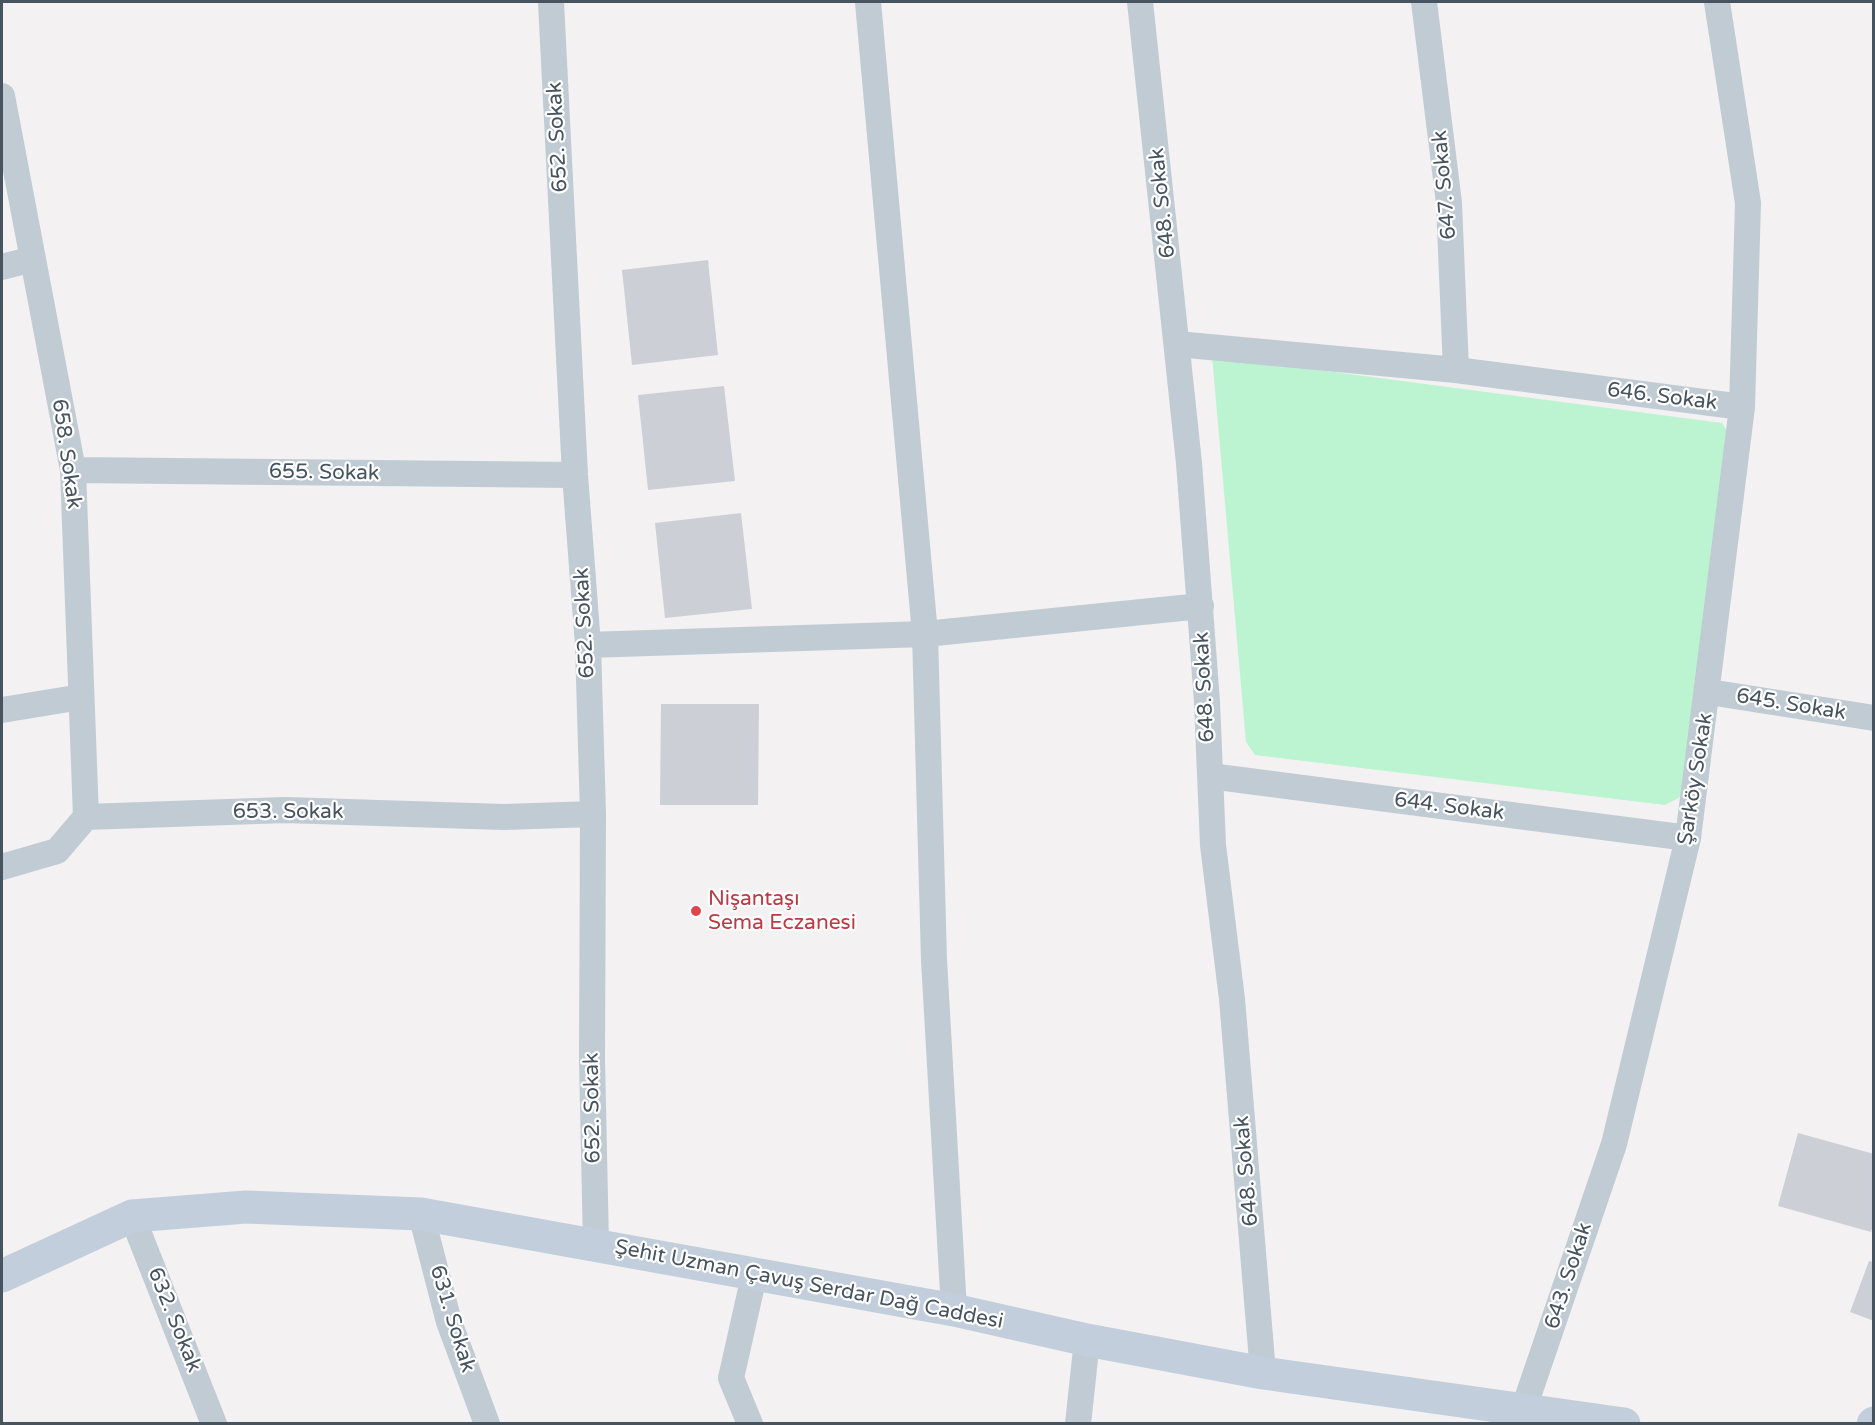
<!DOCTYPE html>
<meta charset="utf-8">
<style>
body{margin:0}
#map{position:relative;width:1875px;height:1425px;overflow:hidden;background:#f3f1f1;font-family:"Varela Round",sans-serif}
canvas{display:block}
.frame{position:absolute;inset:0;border:3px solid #475460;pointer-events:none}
</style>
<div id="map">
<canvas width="1875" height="1425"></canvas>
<div class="frame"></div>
</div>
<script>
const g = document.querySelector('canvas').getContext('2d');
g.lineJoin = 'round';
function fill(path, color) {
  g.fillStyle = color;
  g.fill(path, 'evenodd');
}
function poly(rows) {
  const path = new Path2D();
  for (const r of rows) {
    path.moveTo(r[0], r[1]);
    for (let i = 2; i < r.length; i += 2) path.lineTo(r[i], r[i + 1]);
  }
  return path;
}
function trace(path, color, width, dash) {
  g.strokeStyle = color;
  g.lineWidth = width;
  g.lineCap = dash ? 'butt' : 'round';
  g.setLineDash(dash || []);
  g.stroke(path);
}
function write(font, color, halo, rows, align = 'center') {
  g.font = font + ' "Varela Round",sans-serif';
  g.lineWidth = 4.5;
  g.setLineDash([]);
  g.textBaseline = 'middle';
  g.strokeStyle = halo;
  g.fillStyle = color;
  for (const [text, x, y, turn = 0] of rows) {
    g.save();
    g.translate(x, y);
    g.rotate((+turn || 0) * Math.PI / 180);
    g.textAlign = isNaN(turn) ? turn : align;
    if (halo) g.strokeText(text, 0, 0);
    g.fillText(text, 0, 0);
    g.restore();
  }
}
fill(poly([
 [1212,356,1722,423,1727,431,1686,794,1665,805,1255,755,1246,742]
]), '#bcf4d1');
fill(poly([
 [708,260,718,355,632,365,622,270],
 [724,386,735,481,648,490,638,395],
 [741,513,752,609,665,618,655,523],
 [661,704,759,704,758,805,660,805],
 [1798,1133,1874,1154,1874,1222,1871,1232,1778,1206],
 [1869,1261,1874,1262,1874,1321,1850,1312]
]), '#ccd0d6');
trace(poly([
 [551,2,575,475,588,645,593,814,592,1060,596,1245],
 [868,2,925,634,934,960,954,1310],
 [1140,2,1189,463,1207,702,1213,845,1232,999,1263,1373],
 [1424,2,1449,203,1456,370],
 [2,96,73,470,86,817],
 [2,267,33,259],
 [1177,344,1456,370,1742,407,1748,203,1717,2],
 [73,470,575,475],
 [588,645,925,634,1201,606],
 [1709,692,1874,718],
 [2,710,81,697],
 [1210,776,1688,838],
 [2,867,57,851,86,817,285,810,504,817,593,814],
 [421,1214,449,1322,487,1424],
 [132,1216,214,1424],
 [750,1424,731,1378,754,1276],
 [1078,1424,1087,1340],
 [1523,1424,1524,1408,1614,1144,1688,838,1742,407]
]), '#c0cbd4', 26);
trace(poly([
 [2,1276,132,1216,246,1207,421,1214,954,1310,1087,1340,1263,1373,1624,1424],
 [1873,1424,1874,1423]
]), '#c2cedb', 33);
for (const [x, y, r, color] of [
 [696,911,6,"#e0444e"]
]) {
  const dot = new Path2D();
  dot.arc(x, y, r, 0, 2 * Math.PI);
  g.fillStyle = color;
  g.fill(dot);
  trace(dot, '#fff', 2);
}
write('21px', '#475460', '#fff', [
 ["652. Sokak",558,137,-93],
 ["647. Sokak",1445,185,-95],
 ["648. Sokak",1163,203,-96],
 ["646. Sokak",1662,397,7],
 ["658. Sokak",66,454,82],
 ["655. Sokak",324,473,1],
 ["652. Sokak",585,623,-93],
 ["648. Sokak",1205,687,-93],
 ["645. Sokak",1791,705,9],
 ["Şarköy Sokak",1696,779,-81],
 ["644. Sokak",1449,807,7],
 ["653. Sokak",288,812],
 ["652. Sokak",593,1108,-91],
 ["648. Sokak",1247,1171,-95],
 ["643. Sokak",1569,1276,-72],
 ["Şehit Uzman Çavuş Serdar Dağ Caddesi",809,1285,11],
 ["631. Sokak",452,1319,73],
 ["632. Sokak",174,1320,68]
]);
write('21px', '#be3a42', '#fff', [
 ["Nişantaşı",708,899],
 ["Sema Eczanesi",708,923]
], 'left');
</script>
